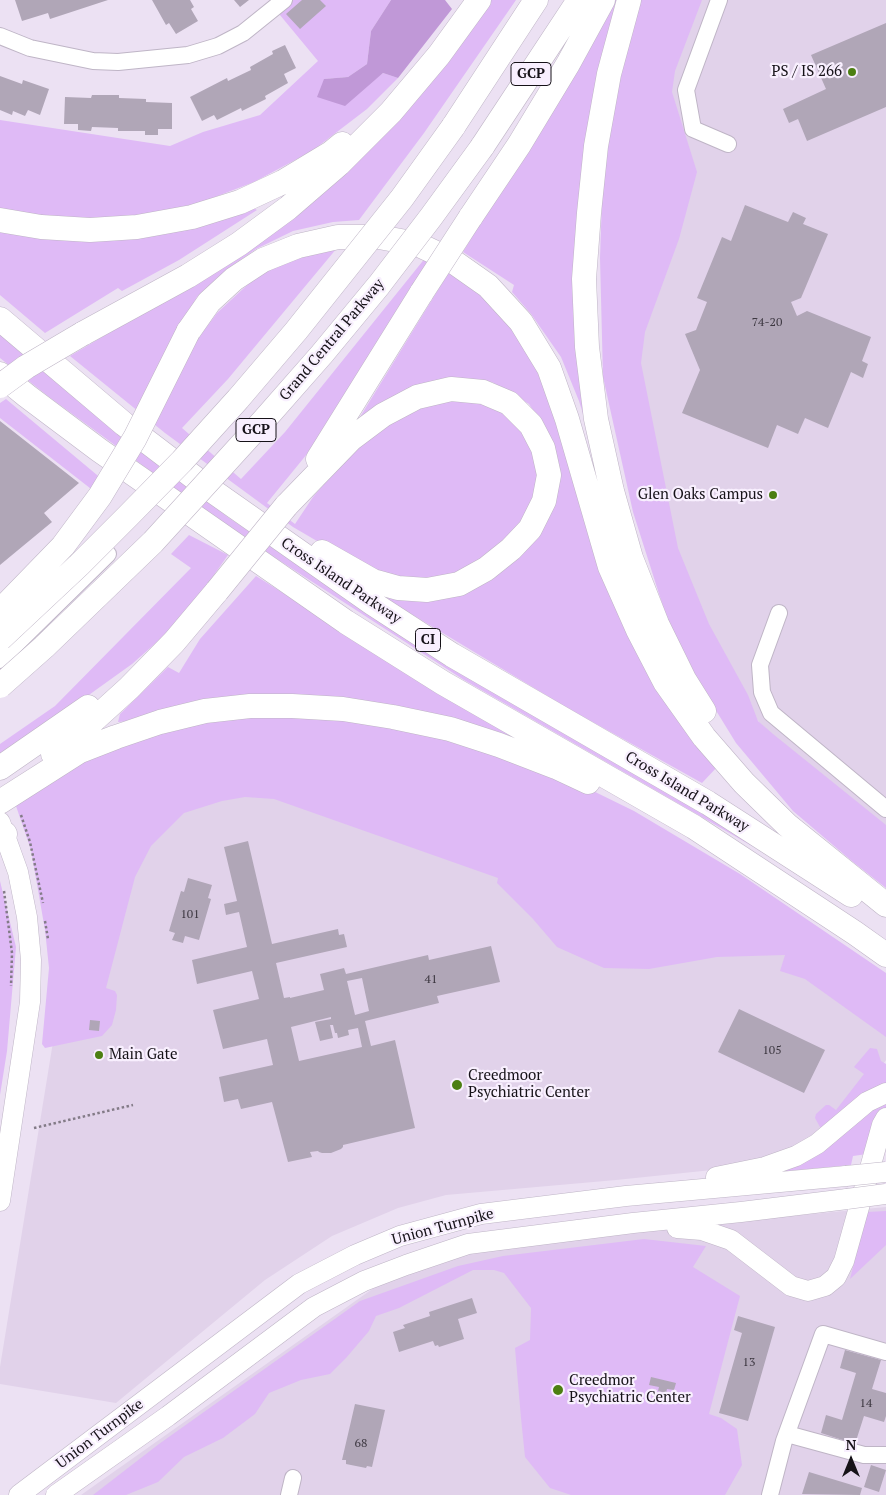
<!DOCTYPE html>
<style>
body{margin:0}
#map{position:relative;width:886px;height:1495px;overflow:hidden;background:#ece1f3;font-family:"PT Serif",serif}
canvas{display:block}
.north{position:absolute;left:826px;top:1435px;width:50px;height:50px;-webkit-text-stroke:4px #f8effe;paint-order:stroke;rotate:0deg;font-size:14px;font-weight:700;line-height:20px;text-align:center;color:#161218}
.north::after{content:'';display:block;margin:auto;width:18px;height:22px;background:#161218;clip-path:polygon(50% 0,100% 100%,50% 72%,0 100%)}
</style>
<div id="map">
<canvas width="886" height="1495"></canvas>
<div class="north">N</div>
</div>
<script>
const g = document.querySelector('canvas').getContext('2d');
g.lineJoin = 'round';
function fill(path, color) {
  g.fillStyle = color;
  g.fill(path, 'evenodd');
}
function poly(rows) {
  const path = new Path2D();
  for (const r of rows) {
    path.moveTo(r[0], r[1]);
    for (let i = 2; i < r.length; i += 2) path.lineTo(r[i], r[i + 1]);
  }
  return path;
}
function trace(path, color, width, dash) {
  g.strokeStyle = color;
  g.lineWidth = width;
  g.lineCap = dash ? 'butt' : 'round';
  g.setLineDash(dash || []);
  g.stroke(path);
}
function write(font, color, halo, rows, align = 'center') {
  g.font = font + ' "PT Serif",serif';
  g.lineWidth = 4.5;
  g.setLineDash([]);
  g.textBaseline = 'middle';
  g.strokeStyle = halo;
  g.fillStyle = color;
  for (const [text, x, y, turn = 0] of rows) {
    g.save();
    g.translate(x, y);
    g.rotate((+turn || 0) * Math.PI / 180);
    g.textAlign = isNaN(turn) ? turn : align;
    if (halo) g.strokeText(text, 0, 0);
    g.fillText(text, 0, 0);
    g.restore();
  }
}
fill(poly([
 [694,0,886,0,886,836,786,756,689,633,631,357,656,99],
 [215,763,886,985,886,1060,859,1098,805,1143,741,1167,616,1180,446,1195,398,1208,332,1236,265,1280,116,1403,0,1384,0,1367,53,1042,86,801],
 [886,1207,886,1495,81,1495,378,1285,484,1248,601,1234]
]), '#e1d2ea');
fill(poly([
 [286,0,391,0,371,31,367,64,348,77,324,79,366,86,383,73,398,78,367,109,312,151,254,182,176,212,113,222,0,211,0,120,170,146,203,132,260,115,318,61,275,9],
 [489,0,516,0,424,133,359,220,333,222,293,231,256,249,225,271,197,297,175,336,194,344,217,313,258,275,303,252,342,242,228,379,182,428,241,479,285,432,426,257,432,261,361,376,307,454,267,503,295,524,313,497,361,441,403,410,445,396,494,402,528,429,542,473,530,511,501,549,455,576,405,582,363,568,293,527,165,433,70,356,227,263],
 [609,0,624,0,584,205,599,465,579,401,561,357,531,314,512,292,514,285,463,252,576,61],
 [641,0,702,0,675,71,672,92,697,172,679,239,645,332,641,363,678,548,709,624,748,695,758,721,773,734,886,825,886,888,853,862,793,811,736,743,696,678,667,619,633,512,603,377,600,258,602,198,606,157,619,78],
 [248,205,257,210,179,260,122,291,118,288,45,333,0,295,0,223,58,233],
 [449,272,490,300,536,362,718,766,702,783,564,706,368,588,419,598,523,552,549,435,529,404,492,382,448,378,405,392,360,417],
 [0,333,91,409,229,518,466,675,731,828,753,844,752,846,464,680,223,524,49,397,0,358],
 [6,399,103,480,95,492,0,418,0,403],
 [189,535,228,555,183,619,132,664,54,720,0,755,0,744,55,706,191,568,171,554],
 [256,576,476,714,549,755,359,700,118,722,120,714,168,667,179,673,200,639],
 [313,712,436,730,542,766,634,811,740,874,886,973,886,1037,805,979,780,971,785,955,717,957,649,969,604,968,557,947,533,919,497,883,498,878,274,799,245,797,222,801,184,813,151,846,135,877,106,988,115,991,117,995,116,1010,112,1025,102,1036,45,1048,42,1044,49,968,45,930,31,850,16,806,73,766,131,739,223,715],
 [0,881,16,947,7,1051,0,1095],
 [870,1048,877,1049,881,1061,886,1064,886,1088,823,1129,820,1127,815,1118,816,1114,826,1105,829,1105,836,1110,864,1074,854,1067],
 [886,1102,886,1112,867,1154,853,1156,851,1165,777,1172,876,1107],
 [886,1211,886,1245,850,1279,867,1212],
 [644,1239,706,1246,693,1267,740,1296,709,1414,721,1418,737,1429,742,1465,725,1495,571,1495,550,1488,525,1457,521,1418,515,1348,530,1340,531,1308,504,1273,494,1270,473,1270,399,1308,376,1316,369,1331,346,1358,330,1374,301,1380,269,1393,255,1414,223,1438,184,1457,158,1482,126,1495,93,1495,159,1444,360,1301,458,1266,503,1256]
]), '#dfbaf6');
fill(poly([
 [391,0,445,0,452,9,398,78,383,73,345,106,317,97,324,79,348,77,367,64,371,31]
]), '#c098d7');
fill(poly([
 [15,0,108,0,50,19,48,13,22,21],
 [152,0,190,0,194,7,191,9,198,21,176,34,169,23,166,25],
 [234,0,249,0,240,7],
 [302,0,320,0,326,6,300,29,286,14],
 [886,23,886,107,807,141,798,119,789,123,783,109,826,89,811,55],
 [285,45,296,68,284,74,288,83,265,96,266,99,242,111,241,108,217,120,214,115,202,121,190,97,227,78,228,81,251,70,250,67,273,54,272,51],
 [0,76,22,84,23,80,49,89,40,115,28,110,25,116,13,111,12,115,0,110],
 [92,95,119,95,119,98,146,99,146,102,172,103,172,129,158,129,158,135,145,135,145,131,118,131,118,128,92,127,91,131,78,130,78,124,64,124,65,97,91,98],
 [745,205,788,222,793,212,806,218,803,224,828,234,801,298,791,302,797,316,807,311,871,337,862,361,868,364,863,378,851,372,828,428,805,418,798,434,777,425,768,448,682,413,700,370,685,334,696,330,707,302,697,298,722,237,731,241],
 [0,421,79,483,44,513,52,522,0,565],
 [248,841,272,944,338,929,339,935,344,934,347,947,276,963,284,998,290,997,290,998,324,990,320,974,344,968,346,974,428,955,429,960,491,946,500,982,437,996,439,1003,365,1021,371,1046,395,1040,415,1128,343,1145,343,1147,341,1149,331,1153,322,1153,319,1152,318,1151,310,1152,312,1157,288,1162,272,1102,241,1109,238,1099,224,1102,219,1077,273,1065,267,1039,223,1049,213,1010,259,999,252,971,197,984,192,960,247,947,239,912,226,915,224,904,237,901,224,847],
 [362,978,369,1011,355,1015,347,981],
 [331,1017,331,1019,315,1022,320,1041,333,1038,330,1025,333,1025,335,1033,337,1033,338,1038,349,1035,348,1030,358,1028,362,1047,299,1061,291,1027],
 [188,878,212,885,208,898,211,899,199,940,185,936,183,943,172,940,175,933,169,931,181,891,184,892],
 [739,1009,825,1050,804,1093,718,1052],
 [90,1020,100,1021,99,1031,89,1030],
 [103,1050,104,1057,95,1059,93,1052],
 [472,1298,477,1313,458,1319,464,1339,439,1347,438,1345,435,1346,433,1341,399,1352,393,1332,405,1328,403,1325,430,1316,429,1312],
 [738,1316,775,1327,748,1421,719,1413,742,1333,734,1330],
 [845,1350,881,1360,872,1389,886,1393,886,1416,884,1422,864,1416,855,1444,821,1433,826,1415,842,1420,856,1373,840,1368],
 [651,1377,676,1383,674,1390,667,1389,666,1393,658,1391,659,1387,649,1385],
 [355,1404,385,1410,372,1467,367,1466,366,1468,346,1464,346,1460,342,1460],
 [871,1465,886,1470,879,1492,864,1487],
 [809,1472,862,1488,860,1495,802,1494]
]), '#b0a6b7');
const minor = poly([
 [719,0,686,90,693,129,728,144],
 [0,36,30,48,93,61,118,62,188,55,218,46,243,33,284,0],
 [779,613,760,665,762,692,771,713,886,809],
 [0,660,108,554],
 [787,1434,864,1455,886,1455],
 [289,1495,293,1478],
 [770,1495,784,1441,823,1334,886,1352]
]);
const major = poly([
 [0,822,18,872,27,917,31,960,30,1002,0,1201],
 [716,1177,765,1167,796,1156,817,1144,867,1102,886,1093],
 [677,1228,702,1230,731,1240,791,1286,808,1291,825,1286,836,1277,844,1261,882,1125,886,1118],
 [19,1495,299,1284,355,1255,400,1236,481,1214,626,1196,846,1176],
 [56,1495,168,1416,314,1307,364,1281,406,1265,468,1244,633,1223,741,1212,847,1199]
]);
const highway = poly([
 [629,0,609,74,596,146,589,213,584,279,587,347,596,419,612,491,631,558,657,624,684,679,704,711],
 [453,127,536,0],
 [482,147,579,0],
 [470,218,519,145,568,64,603,0],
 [0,220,41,227,90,230,137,227,192,217,240,202,283,182,331,153,342,144],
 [0,319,124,424,204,485,372,603,452,655,708,803,851,895],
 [188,332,209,302,234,279,263,260,298,246,338,237,379,237,417,244,451,260,488,286,521,322,549,368,567,419,610,567,638,630,665,682,704,737,744,783,787,825,886,905],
 [82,334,188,276,239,244,288,208,339,164,391,112,439,55,479,0],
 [0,374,27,396,99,450,346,622,443,683,694,827,855,933,886,955],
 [318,459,422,292],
 [286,506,351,439,383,415,417,397,451,389,483,392,509,403,531,425,543,448,549,475,544,501,530,529,511,549,486,569,459,584,427,590,398,588,373,581,322,552],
 [53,754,75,737,129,688,174,642,217,591],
 [0,768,88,707],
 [0,802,80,751,116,737,160,722,205,711,250,706,292,706,343,709,393,717,450,729,499,745,556,767,588,782],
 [0,837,5,834]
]);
trace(minor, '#bfb5c6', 18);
trace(major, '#bfb5c6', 21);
trace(highway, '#bfb5c6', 25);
trace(poly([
 [21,815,30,842,43,903],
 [4,891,12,953,11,986],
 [45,921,48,939],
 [34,1128,133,1105]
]), '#837b87', 2.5, [2.5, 2.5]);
trace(minor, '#fff', 16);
trace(major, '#fff', 20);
trace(highway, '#fff', 24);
const majorBridge = poly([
 [846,1176,886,1172],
 [847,1199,886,1194]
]);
const highwayBridge = poly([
 [422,292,470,218],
 [0,386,26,367,82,334],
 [217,591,286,506],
 [0,611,63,546,100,496,135,438,188,332],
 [0,639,79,565,128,516,182,461,238,399,296,331,402,198,453,127],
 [0,686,44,647,153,542,264,420,322,354,379,285,431,217,482,147]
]);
trace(majorBridge, '#bfb5c6', 21, []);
trace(highwayBridge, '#bfb5c6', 25, []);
trace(majorBridge, '#fff', 20);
trace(highwayBridge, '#fff', 24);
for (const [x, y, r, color] of [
 [852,72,5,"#4c7f12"],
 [773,495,5,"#4c7f12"],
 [99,1055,5,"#4c7f12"],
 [457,1085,6,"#4c7f12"],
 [558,1390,6,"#4c7f12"]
]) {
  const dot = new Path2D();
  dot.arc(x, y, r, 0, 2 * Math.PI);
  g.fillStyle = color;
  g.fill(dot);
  trace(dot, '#f8effe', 2);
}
write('12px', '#3c3740', null, [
 ["74-20",767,323],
 ["101",190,915],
 ["41",431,980],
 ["105",772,1051],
 ["13",749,1363],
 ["14",866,1404],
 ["68",361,1444]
]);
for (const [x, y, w] of [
 [531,74,40],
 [256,430,40],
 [428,640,25]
]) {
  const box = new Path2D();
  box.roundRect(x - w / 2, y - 11.5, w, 23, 4);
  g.fillStyle = '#f8effe';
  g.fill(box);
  trace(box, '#161218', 1);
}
write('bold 14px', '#161218', null, [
 ["GCP",531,74],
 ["GCP",256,430],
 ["CI",428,640]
]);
write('15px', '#161218', '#f8effe', [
 ["PS / IS 266",842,72,"right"],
 ["Glen Oaks Campus",763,495,"right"],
 ["Main Gate",109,1055],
 ["Creedmoor",468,1076],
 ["Psychiatric Center",468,1093],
 ["Creedmor",569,1381],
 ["Psychiatric Center",569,1398]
], 'left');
write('15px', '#161218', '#f8effe', [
 ["Grand Central Parkway",332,340,-50],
 ["Cross Island Parkway",341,581,34],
 ["Cross Island Parkway",687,792,31],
 ["Union Turnpike",443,1227,-15],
 ["Union Turnpike",100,1434,-37]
]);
</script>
